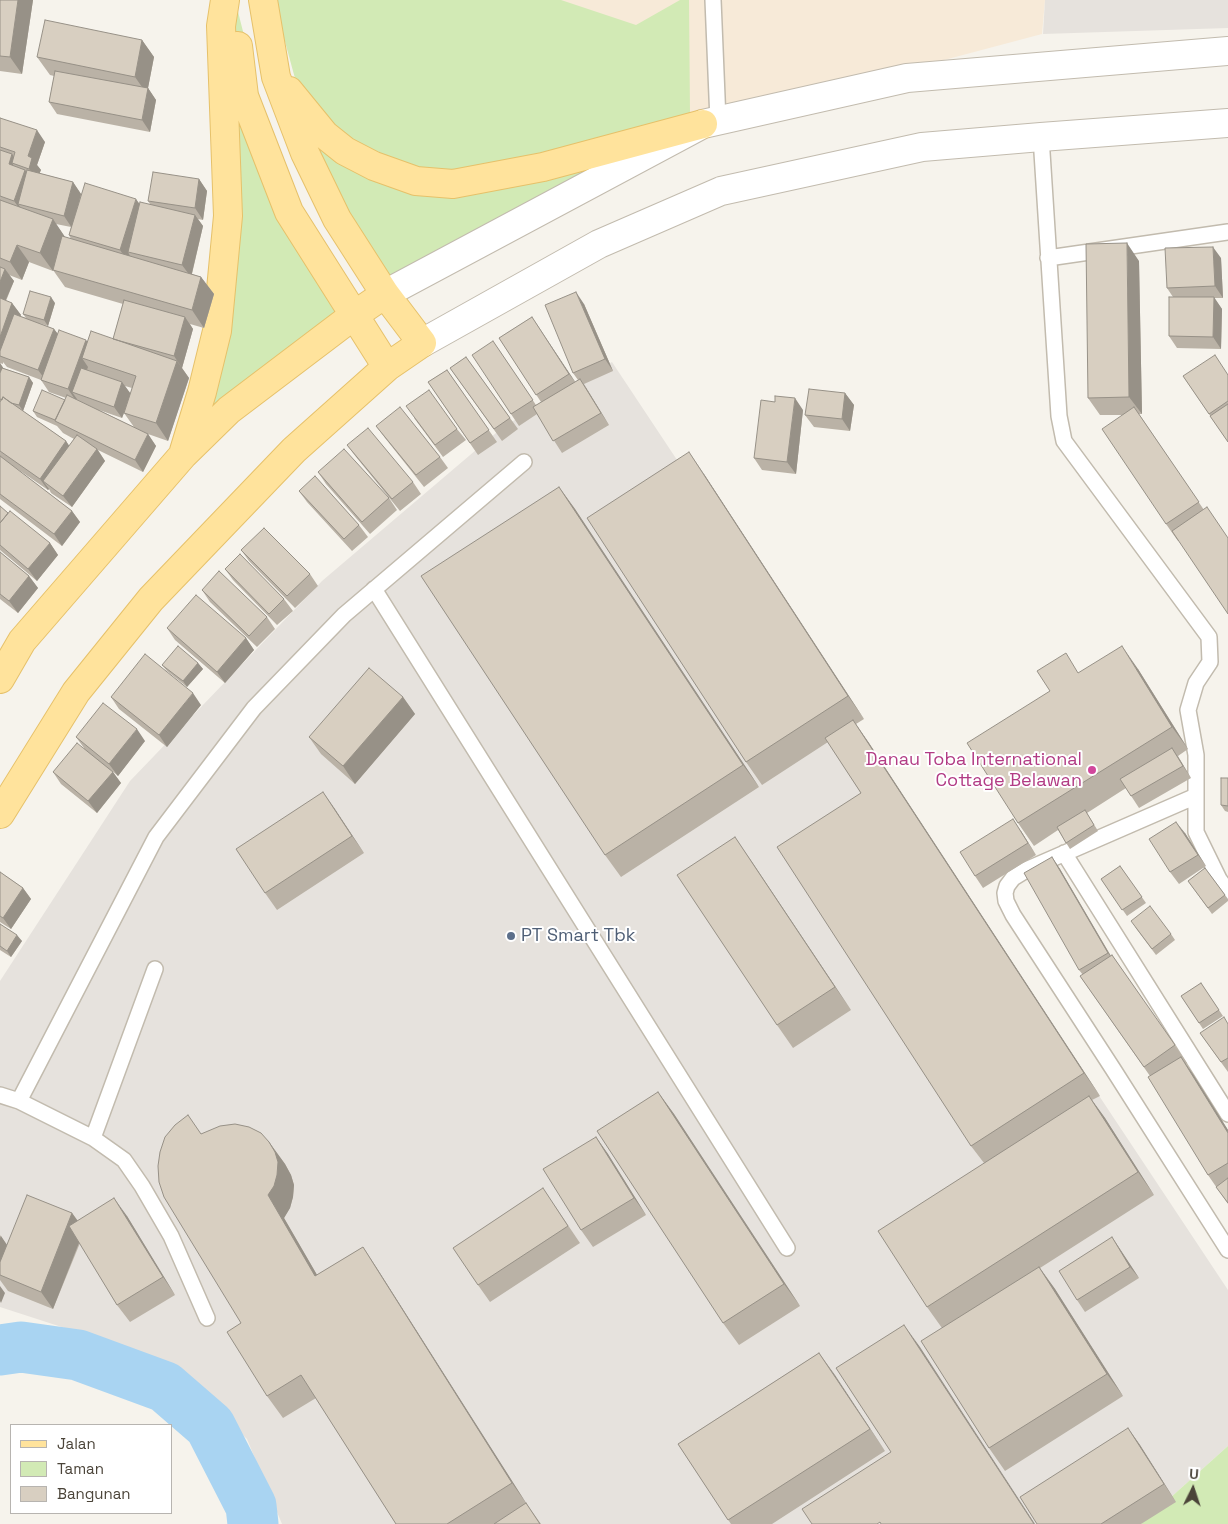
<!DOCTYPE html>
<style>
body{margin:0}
#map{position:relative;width:1228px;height:1524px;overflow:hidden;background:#f6f3ec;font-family:"Space Grotesk",sans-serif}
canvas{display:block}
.legend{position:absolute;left:10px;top:1424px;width:162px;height:90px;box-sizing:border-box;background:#fff;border:1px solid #b7b4b0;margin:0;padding:6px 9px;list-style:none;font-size:15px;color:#4b4439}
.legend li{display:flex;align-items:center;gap:10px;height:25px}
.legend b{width:25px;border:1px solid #b7b4b0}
.north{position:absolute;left:1168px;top:1464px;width:50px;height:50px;-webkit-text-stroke:4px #fff;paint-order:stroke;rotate:4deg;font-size:14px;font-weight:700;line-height:20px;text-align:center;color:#4b4439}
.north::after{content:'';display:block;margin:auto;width:18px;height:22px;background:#4b4439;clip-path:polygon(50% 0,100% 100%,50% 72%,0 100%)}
</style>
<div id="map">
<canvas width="1228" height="1524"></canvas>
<ul class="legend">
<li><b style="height:6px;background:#ffe39c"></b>Jalan</li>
<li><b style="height:14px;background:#d2eab5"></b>Taman</li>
<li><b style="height:14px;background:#d8cfc1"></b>Bangunan</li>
</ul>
<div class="north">U</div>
</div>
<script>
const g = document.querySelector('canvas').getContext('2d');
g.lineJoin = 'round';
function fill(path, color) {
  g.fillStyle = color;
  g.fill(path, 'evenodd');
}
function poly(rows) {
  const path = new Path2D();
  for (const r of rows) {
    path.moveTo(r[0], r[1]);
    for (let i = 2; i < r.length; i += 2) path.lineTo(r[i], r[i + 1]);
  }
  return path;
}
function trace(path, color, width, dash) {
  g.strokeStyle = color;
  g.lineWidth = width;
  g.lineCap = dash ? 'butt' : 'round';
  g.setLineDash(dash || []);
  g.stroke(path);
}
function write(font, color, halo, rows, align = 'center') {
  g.font = font + ' "Space Grotesk",sans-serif';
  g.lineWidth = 4;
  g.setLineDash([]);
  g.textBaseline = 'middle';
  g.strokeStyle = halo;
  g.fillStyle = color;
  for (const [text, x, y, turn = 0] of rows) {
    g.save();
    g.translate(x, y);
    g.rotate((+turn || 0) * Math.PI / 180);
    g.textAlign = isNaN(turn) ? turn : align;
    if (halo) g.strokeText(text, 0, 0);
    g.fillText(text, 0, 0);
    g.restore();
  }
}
fill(poly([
 [280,0,1045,0,1042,34,703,124]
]), '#f7ead8');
fill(poly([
 [1045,0,1228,0,1228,28,1043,34],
 [612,362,1228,1290,1228,1446,1141,1524,282,1524,247,1439,201,1395,145,1354,0,1307,0,981,130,781,322,581,503,427]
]), '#e6e2dd');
fill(poly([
 [235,0,289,212,353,316,183,455,202,392],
 [275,0,561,0,636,25,680,0,689,0,690,114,703,124,385,294,276,77,302,104,275,5],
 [1228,1446,1228,1524,1141,1524]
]), '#d2eab5');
trace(poly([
 [0,1350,21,1347,78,1355,165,1387,210,1426,251,1506,253,1524]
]), '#a9d4f2', 51);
const service = poly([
 [713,0,718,121],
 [1041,137,1059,416,1064,441,1209,637,1210,662,1196,683,1188,710,1196,755,1196,832,1219,879,1228,892],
 [1048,258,1228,232],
 [374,589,787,1248],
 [1196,796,1026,870,1013,878,1007,886,1005,893,1006,901,1013,915,1113,1069,1228,1250],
 [1064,853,1228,1114],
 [0,1095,19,1101,93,1138,124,1160,142,1186,171,1236,207,1318],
 [19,1101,156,837,254,708,344,615,524,462],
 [93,1138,155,969]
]);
const minor = poly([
 [385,294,703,124,907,78,1228,51],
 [422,343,599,244,721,191,922,147,1041,137,1228,123]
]);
const primary = poly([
 [238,46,244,96,289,212,387,367],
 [289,91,325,135,345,151,374,166,416,181,453,184,543,167,703,124],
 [184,451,202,392,217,331,228,216,221,26,225,0],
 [0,679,22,641,183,455,229,410,353,316,385,294],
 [0,814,76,692,151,599,294,450,387,367,422,343,385,294,337,219,305,153,276,77,263,0]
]);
trace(service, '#c2bbae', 18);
trace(minor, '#c2bbae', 30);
trace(primary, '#e6c16a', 30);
trace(service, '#fff', 15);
trace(minor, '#fff', 28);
trace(primary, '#ffe39c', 28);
fill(poly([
 [0,0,33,0,22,74,0,71],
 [142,40,154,57,148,88,156,100,150,132,57,114,49,102,54,76,50,75,37,57],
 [0,118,45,142,37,165,41,170,39,173,73,182,81,194,139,204,150,204,148,201,199,179,207,191,203,220,198,219,203,226,192,274,201,277,214,294,204,328,190,324,193,329,182,368,189,378,168,441,148,434,156,446,143,472,98,450,105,461,72,507,51,493,49,489,48,490,13,466,72,511,80,522,62,546,0,499,0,363,3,368,29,377,33,383,23,411,66,441,69,446,74,439,63,433,57,426,37,417,33,411,65,400,66,398,49,392,41,380,7,367,3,362,3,364,0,363],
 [56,224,71,227,69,235,71,239,65,237],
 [29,262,53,271,53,270,65,287,123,304,113,339,87,342,58,334,54,329,39,323,48,326,55,303,23,314,26,318,20,316,21,315,12,303,6,301,14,281,9,275,22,280],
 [125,386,132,388,130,394],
 [99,410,122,418,124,413,134,427],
 [1221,258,1223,298,1214,298,1222,309,1221,349,1177,348,1169,336,1173,297,1167,288],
 [1139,261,1142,414,1139,414,1204,510,1178,541,1166,524,1123,415,1100,415,1088,398],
 [584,304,613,371,584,384,609,425,562,453,537,414,519,426,511,414,493,341,536,405,541,402,499,338,532,317,575,382,578,380,573,373],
 [466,357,518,429,502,441,450,368],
 [447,370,497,442,478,455,428,382],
 [1228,374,1228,442,1183,376],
 [845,393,854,405,850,431,814,427,805,415],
 [803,410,796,474,762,470,754,458],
 [414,418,457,429,466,440,443,457],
 [376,426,440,457,448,468,424,487,385,438],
 [347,445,413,482,421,494,400,511,356,457],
 [318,472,389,498,397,510,370,534,326,484],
 [704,474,864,719,856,724,869,743,1100,1096,1092,1100,1105,1118,1154,1195,1040,1268,1055,1289,1123,1396,1005,1471,989,1448,942,1328,927,1307,984,1163,971,1146,861,793,828,742,762,785,746,762],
 [559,487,575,509,759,787,621,877,605,855],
 [299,491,359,525,368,537,352,551,307,502],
 [0,506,8,513,50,543,58,555,37,581,0,550],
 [241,550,310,574,318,586,295,608,249,561],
 [0,552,29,576,38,588,18,613,0,599],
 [225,569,284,599,293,611,277,625,233,580],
 [202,590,267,617,275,629,257,647,210,602],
 [167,628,246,638,254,650,225,683,175,640],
 [198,663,203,669,187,687,167,671,162,665],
 [1138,669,1188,749,1178,756,1191,778,1139,808,1126,788,1087,813,1098,831,1070,849,1058,830,1034,846,1018,823,1079,673],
 [111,697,201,705,167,747,119,709],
 [403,697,415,714,355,784,321,754,309,737],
 [76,737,145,741,118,776,111,770,121,783,97,813,61,784,53,772,84,748],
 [1228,778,1228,812,1225,811,1221,805],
 [323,792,364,853,277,910,265,893],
 [1021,831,1036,855,983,888,975,876],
 [1185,833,1206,866,1179,884,1170,872],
 [1052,857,1060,869,1111,956,1112,955,1187,1063,1186,1064,1228,1130,1228,1204,1208,1175,1150,1076,1080,976,1083,975,1079,970],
 [750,859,851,1010,793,1048,777,1025],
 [1120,866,1146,903,1127,916,1101,879],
 [1205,868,1228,899,1228,901,1212,914,1188,881],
 [0,872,23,888,31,899,11,929,0,922],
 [0,924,22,941,11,957,0,950],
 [1135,927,1171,934,1175,940,1156,955],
 [1201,983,1223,1016,1203,1029,1181,996],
 [1228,1024,1228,1072,1200,1033],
 [658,1092,674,1114,800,1306,739,1345,723,1323],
 [596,1137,608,1154,646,1215,593,1247,581,1230],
 [269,1142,285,1164,291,1175,294,1185,293,1197,290,1208,284,1218,317,1275,363,1247,378,1270,526,1503,541,1524,396,1524,316,1398,283,1418,267,1396,241,1323],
 [555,1206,580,1243,490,1302,478,1285],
 [72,1213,78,1221,127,1216,175,1295,130,1322,117,1305,80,1243,53,1309,8,1291,0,1280,0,1235,7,1245],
 [1112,1237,1139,1278,1085,1312,1077,1300],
 [819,1353,885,1451,772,1524,731,1524,678,1444],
 [1128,1428,1140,1445,1176,1502,1141,1524,1037,1524]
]), '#bab2a6');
fill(poly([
 [18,0,33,0,22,74,10,57],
 [142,40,154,57,148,88,156,100,150,132,142,120,147,94,135,77],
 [37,130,45,142,37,165,41,170,37,180,29,169,28,156],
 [12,154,20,166,12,163,18,172,9,164],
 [25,170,33,182,18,204,23,211,22,212,14,201],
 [199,179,207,191,203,220,195,208],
 [73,182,81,194,72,228,64,216],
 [136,199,144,210,128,252,130,256,128,262,120,250],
 [195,215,203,226,191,277,182,265],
 [53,219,65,237,53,271,40,253],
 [1127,243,1139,261,1142,414,1129,397],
 [17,245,29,262,22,280,10,262],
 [1213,247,1221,258,1223,298,1215,286],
 [5,269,14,281,4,304,0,298,0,282],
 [201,277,214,294,204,328,192,310],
 [576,292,584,304,613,371,605,359],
 [51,297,55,303,48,326,44,320],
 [1214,297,1222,309,1221,349,1213,337],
 [12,303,21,315,5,358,0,356,0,337],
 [185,317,193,329,182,368,174,356],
 [532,317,578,386,569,374],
 [54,329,63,341,47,382,38,370],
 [86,340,94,351,82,358,88,367,79,394,72,392,77,399,76,401,68,389],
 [177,361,189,378,168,441,156,423],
 [0,363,4,369,0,378],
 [29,377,33,383,23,411,19,405],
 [580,379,588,391,609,425,601,413],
 [122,382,131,394,122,418,114,407],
 [845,393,854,405,850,431,842,419],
 [795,398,803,410,796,474,787,462],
 [148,434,156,446,143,472,135,460],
 [66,441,74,453,43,481,49,489,48,490,40,479],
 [97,449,105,461,72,507,63,496],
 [689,452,704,474,864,719,848,696],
 [559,487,575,509,759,787,743,765],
 [72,511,80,522,62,546,54,534],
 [50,543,58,555,37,581,28,569],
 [29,576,38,588,18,613,9,601],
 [246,638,254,650,225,683,217,672],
 [1122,646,1138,669,1188,749,1172,727],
 [198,663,203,669,187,687,183,681],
 [193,693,201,705,167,747,159,735],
 [403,697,415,714,355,784,343,766],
 [853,720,869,743,1100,1096,1084,1073],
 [137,729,145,741,118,776,109,764],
 [1172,748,1180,760,1191,778,1183,766],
 [113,772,121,783,97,813,88,801],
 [323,792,335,809,364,853,352,836],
 [1013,819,1021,831,1036,855,1028,843],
 [1176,822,1185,833,1206,866,1198,855],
 [735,837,750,859,851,1010,835,987],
 [1052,857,1060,869,1116,965,1108,953],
 [23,888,31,899,11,929,3,918],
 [17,935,22,941,11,957,7,951],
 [1181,1057,1193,1074,1228,1130,1228,1133],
 [658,1092,674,1114,800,1306,784,1284],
 [1089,1096,1105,1118,1154,1195,1138,1172],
 [596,1137,608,1154,646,1215,634,1198],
 [269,1142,285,1164,291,1175,294,1185,293,1197,290,1208,284,1218,331,1299,315,1276,268,1195],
 [114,1198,127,1216,175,1295,163,1277],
 [72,1213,84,1230,53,1309,41,1292],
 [1,1236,9,1248,0,1263,0,1238],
 [1112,1237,1120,1249,1139,1278,1130,1267],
 [363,1247,378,1270,528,1506,512,1483],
 [1039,1267,1055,1289,1123,1396,1107,1374],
 [0,1286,5,1293,1,1303,0,1301],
 [904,1325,920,1347,1035,1524,1034,1524],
 [819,1353,835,1375,885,1451,870,1429],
 [1128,1428,1140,1445,1176,1502,1164,1484]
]), '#979187');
const building = poly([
 [0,0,18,0,10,57,0,56,0,0],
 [45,20,142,40,135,77,37,57,45,20],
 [55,71,148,88,142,120,49,102,55,71],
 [0,118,37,130,28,156,32,158,29,169,12,163,15,152,0,147,0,118],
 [0,150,12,154,9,164,25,170,14,201,0,196,0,150],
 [27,170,73,182,64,216,18,204,27,170],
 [153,172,199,179,195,208,148,201,153,172],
 [85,183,136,199,120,250,69,235,85,183],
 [0,200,53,219,40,253,17,245,10,262,0,258,0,200],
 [140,202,195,215,182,265,128,252,140,202],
 [62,236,201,277,192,310,53,270,62,236],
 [1127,243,1129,397,1088,398,1086,244,1127,243],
 [1213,247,1215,286,1167,288,1165,248,1213,247],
 [0,267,5,269,0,282,0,267],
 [30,291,51,297,44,320,23,314,30,291],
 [576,292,605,359,573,373,545,305,576,292],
 [1169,297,1214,297,1213,337,1169,336,1169,297],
 [0,298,12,303,0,337,0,298],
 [124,300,185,317,174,356,113,339,124,300],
 [14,314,54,329,38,370,0,356,0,351,14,314],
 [532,317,569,374,536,395,499,338,532,317],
 [59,330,86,340,68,389,41,380,59,330],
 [91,331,177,361,156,423,124,413,136,376,82,358,91,331],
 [493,341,533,400,511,414,472,355,493,341],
 [1215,355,1228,375,1228,401,1209,414,1183,376,1215,355],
 [466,357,510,418,494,429,450,368,466,357],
 [2,368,29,377,19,405,11,403,3,397,2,400,0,399,0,373,2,368],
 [81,368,122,382,114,407,72,392,81,368],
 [447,370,489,430,470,443,428,382,447,370],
 [580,379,601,413,553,441,533,407,580,379],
 [809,389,845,393,842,419,805,415,809,389],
 [42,390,65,400,55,420,33,411,42,390],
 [429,390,457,429,435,445,406,406,429,390],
 [67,395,148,434,135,460,55,421,67,395],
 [775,396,795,398,787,462,754,458,761,400,775,402,775,396],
 [3,397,66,441,40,479,0,451,0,402,3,397],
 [1228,404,1228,442,1210,416,1228,404],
 [400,407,440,457,416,475,376,426,400,407],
 [1134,407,1199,502,1166,524,1102,429,1134,407],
 [368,428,413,482,392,499,347,445,368,428],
 [77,435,97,449,63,496,43,481,77,435],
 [344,449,389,498,362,522,318,472,344,449],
 [689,452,848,696,746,762,587,518,689,452],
 [0,456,72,511,54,534,0,494,0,456],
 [315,476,359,525,344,539,299,491,315,476],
 [559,487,743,765,605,855,421,576,559,487],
 [0,506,8,513,0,523,0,506],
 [1207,507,1228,538,1228,614,1172,531,1207,507],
 [10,511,50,543,28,569,0,545,0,523,10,511],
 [264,528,310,574,287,596,241,550,264,528],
 [0,552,29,576,9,601,0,594,0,552],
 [240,554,284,599,269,614,225,569,240,554],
 [219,571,267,617,249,636,202,590,219,571],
 [196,595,246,638,217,672,167,628,196,595],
 [178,646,198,663,183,681,162,665,178,646],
 [1122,646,1172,727,1018,823,967,743,1050,691,1037,671,1066,653,1078,673,1122,646],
 [145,654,193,693,159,735,111,697,145,654],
 [369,668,403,697,343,766,309,737,369,668],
 [103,703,137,729,109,764,76,737,103,703],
 [853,720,1084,1073,971,1146,777,847,861,793,825,738,853,720],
 [77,743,113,772,88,801,53,772,77,743],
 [1172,748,1183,766,1131,796,1120,779,1172,748],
 [1221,778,1228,778,1228,806,1221,805,1221,778],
 [323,792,352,836,265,893,236,849,323,792],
 [1085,810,1094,825,1066,843,1057,827,1085,810],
 [1013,819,1028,843,975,876,960,852,1013,819],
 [1176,822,1198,855,1170,872,1149,839,1176,822],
 [735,837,835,987,777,1025,677,875,735,837],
 [1052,857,1108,953,1079,970,1024,873,1052,857],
 [1120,866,1142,897,1122,910,1101,879,1120,866],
 [1205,868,1225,895,1208,908,1188,881,1205,868],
 [0,872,23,888,3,918,0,916,0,872],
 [1150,906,1171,934,1152,949,1131,921,1150,906],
 [0,924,17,935,7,951,0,946,0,924],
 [1112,955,1175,1045,1144,1067,1080,976,1112,955],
 [1201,983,1219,1010,1199,1023,1181,996,1201,983],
 [1224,1017,1228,1024,1228,1058,1221,1062,1200,1033,1224,1017],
 [1181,1057,1228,1133,1228,1163,1208,1175,1148,1077,1181,1057],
 [658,1092,784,1284,723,1323,597,1131,658,1092],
 [1089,1096,1138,1172,927,1307,878,1231,1089,1096],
 [188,1115,201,1134,220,1126,235,1124,249,1127,261,1133,269,1142,275,1152,278,1162,277,1175,274,1186,268,1195,315,1276,363,1247,512,1483,447,1524,396,1524,301,1375,267,1396,227,1332,241,1323,164,1197,159,1182,158,1166,160,1152,165,1137,175,1125,188,1115],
 [596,1137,634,1198,581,1230,543,1169,596,1137],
 [1228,1178,1228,1203,1216,1187,1228,1178],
 [543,1188,568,1226,478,1285,453,1248,543,1188],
 [27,1195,72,1213,41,1292,0,1275,0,1262,27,1195],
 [114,1198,163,1277,117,1305,69,1226,114,1198],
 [1112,1237,1130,1267,1077,1300,1059,1271,1112,1237],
 [1039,1267,1107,1374,989,1448,921,1341,1039,1267],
 [904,1325,1034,1524,881,1524,880,1522,877,1524,812,1524,802,1509,891,1452,836,1368,904,1325],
 [819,1353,870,1429,728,1520,678,1444,819,1353],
 [1128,1428,1164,1484,1101,1524,1037,1524,1020,1497,1128,1428],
 [526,1503,540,1524,494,1524,526,1503]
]);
fill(building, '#d8cfc1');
trace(building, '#979187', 1);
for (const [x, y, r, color] of [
 [1092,770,5,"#d1479c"],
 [511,936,5,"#5c6f8a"]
]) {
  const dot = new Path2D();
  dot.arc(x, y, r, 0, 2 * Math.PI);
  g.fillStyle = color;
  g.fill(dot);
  trace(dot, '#fff', 2);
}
write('18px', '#b23c85', '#fff', [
 ["Danau Toba International",1082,760],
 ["Cottage Belawan",1082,781]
], 'right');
write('18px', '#4e5e75', '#fff', [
 ["PT Smart Tbk",521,936]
], 'left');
</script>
